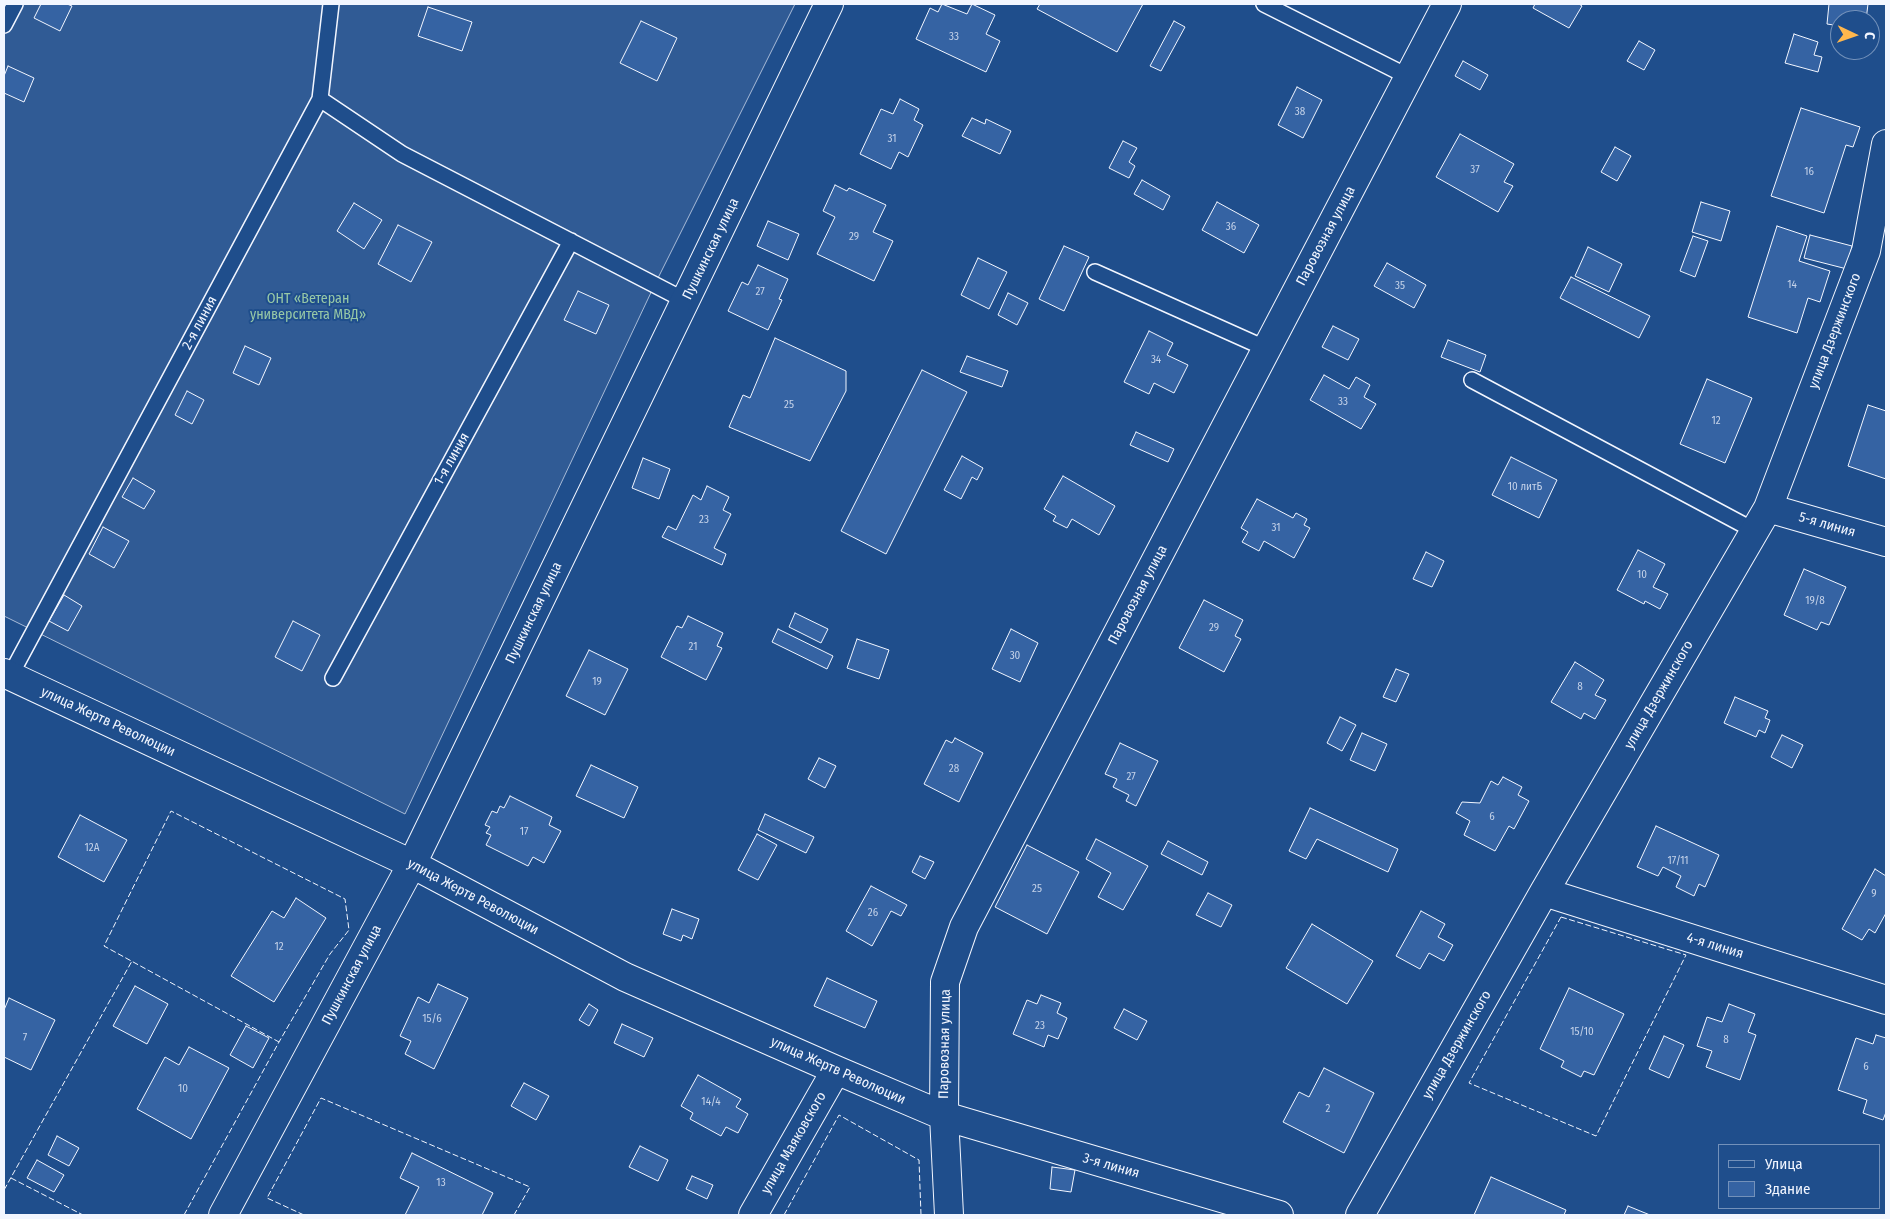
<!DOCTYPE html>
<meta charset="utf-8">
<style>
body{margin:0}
#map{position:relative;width:1890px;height:1219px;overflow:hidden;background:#1f4e8c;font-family:"Fira Sans Condensed",sans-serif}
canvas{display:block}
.frame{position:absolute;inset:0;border:5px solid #f2f6ff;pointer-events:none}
.legend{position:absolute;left:1718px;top:1144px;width:162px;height:65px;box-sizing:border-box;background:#1f4e8c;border:1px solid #7391ba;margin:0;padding:6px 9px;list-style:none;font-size:15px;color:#f2f6ff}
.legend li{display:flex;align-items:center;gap:10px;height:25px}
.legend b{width:25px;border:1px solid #7391ba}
.north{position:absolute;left:1830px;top:10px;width:50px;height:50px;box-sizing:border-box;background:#1f4e8c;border:1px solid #7391ba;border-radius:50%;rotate:93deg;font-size:14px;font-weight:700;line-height:20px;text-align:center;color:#f2f6ff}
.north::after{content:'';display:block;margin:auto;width:18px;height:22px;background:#ffb74d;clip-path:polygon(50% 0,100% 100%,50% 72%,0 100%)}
</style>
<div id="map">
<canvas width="1890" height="1219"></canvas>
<div class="frame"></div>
<ul class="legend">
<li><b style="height:6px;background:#1f4e8c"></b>Улица</li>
<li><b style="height:14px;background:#3563a3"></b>Здание</li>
</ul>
<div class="north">С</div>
</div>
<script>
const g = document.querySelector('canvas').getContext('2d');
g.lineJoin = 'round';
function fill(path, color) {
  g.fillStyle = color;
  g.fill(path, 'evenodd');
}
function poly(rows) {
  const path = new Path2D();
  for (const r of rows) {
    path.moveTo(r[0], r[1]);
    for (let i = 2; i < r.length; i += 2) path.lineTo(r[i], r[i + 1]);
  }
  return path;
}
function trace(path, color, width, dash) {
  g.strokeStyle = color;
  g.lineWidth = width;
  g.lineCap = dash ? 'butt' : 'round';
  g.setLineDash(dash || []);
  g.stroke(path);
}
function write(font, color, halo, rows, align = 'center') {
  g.font = font + ' "Fira Sans Condensed",sans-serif';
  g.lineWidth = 4;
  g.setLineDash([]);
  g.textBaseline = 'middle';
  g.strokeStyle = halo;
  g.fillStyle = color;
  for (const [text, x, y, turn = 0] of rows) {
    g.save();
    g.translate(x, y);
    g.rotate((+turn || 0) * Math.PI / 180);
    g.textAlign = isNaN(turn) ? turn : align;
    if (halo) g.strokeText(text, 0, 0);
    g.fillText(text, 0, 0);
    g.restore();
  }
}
const built = poly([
 [4,4,795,4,655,284,405,814,4,616,4,4]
]);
fill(built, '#305b95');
trace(built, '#a8bbd7', 1);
const building = poly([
 [41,4,67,4,72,6,60,31,34,18,41,4],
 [942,4,967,14,972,4,995,15,986,34,1000,41,986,72,916,39,930,8,938,12,942,4],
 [1040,4,1143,4,1117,52,1037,9,1040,4],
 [1535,4,1579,4,1582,6,1569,28,1533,8,1535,4],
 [1829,4,1868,4,1866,20,1840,20,1840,26,1827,24,1829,4],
 [428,7,472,22,462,51,418,36,428,7],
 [641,21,677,38,657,81,620,63,641,21],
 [1174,21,1185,27,1161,71,1150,66,1174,21],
 [1794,34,1818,42,1814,55,1822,57,1818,72,1785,63,1794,34],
 [1639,41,1655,50,1644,70,1627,61,1639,41],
 [1463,61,1488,75,1480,90,1455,76,1463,61],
 [8,66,34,78,24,102,4,93,4,76,8,66],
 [1297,87,1322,100,1303,138,1278,125,1297,87],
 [900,99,919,109,914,120,923,125,908,157,899,152,891,169,860,154,881,109,893,114,900,99],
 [1801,108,1860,127,1853,147,1846,145,1824,213,1771,196,1801,108],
 [972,118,985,124,986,119,1011,131,1000,154,962,136,972,118],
 [1460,134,1514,164,1504,182,1513,186,1498,212,1436,177,1460,134],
 [1123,141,1137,148,1129,162,1135,166,1129,178,1109,168,1123,141],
 [1615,147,1631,156,1617,181,1601,172,1615,147],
 [1142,180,1170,196,1163,210,1134,194,1142,180],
 [835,185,847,191,849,188,886,205,873,232,893,241,874,281,817,254,835,217,823,211,835,185],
 [1217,202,1259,225,1244,253,1202,230,1217,202],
 [1701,202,1730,211,1721,241,1692,232,1701,202],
 [354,203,382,220,364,249,337,231,354,203],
 [768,221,799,234,788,260,757,246,768,221],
 [398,225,432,242,411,282,378,264,398,225],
 [1777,226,1807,236,1799,261,1830,271,1820,302,1808,298,1797,333,1748,317,1777,226],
 [1810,235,1852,246,1847,269,1804,258,1810,235],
 [1693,236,1708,241,1695,277,1680,271,1693,236],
 [1064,246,1089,257,1064,311,1039,299,1064,246],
 [1588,247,1622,264,1609,292,1575,276,1588,247],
 [978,258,1007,272,989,309,961,295,978,258],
 [1387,263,1426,285,1414,308,1374,286,1387,263],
 [758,265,788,279,779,299,782,300,768,330,728,311,742,282,748,285,758,265],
 [1571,277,1650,316,1639,338,1560,298,1571,277],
 [578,291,609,305,596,334,564,320,578,291],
 [1008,293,1028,303,1017,325,998,315,1008,293],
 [1333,326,1359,339,1348,360,1322,347,1333,326],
 [1149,331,1173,343,1167,355,1188,365,1174,393,1154,383,1149,394,1124,382,1149,331],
 [775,338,846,371,846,391,810,461,729,427,743,395,750,398,775,338],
 [1448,340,1486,355,1480,372,1441,357,1448,340],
 [245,346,271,358,259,385,233,373,245,346],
 [967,356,1008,371,1002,387,960,372,967,356],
 [922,370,967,392,886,554,841,531,922,370],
 [1324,375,1349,389,1356,377,1370,385,1364,397,1376,404,1361,429,1310,400,1324,375],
 [1707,379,1752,398,1725,463,1680,444,1707,379],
 [187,391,204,400,192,424,175,415,187,391],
 [1868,405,1886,411,1886,479,1848,466,1868,405],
 [1136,432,1174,449,1168,462,1130,445,1136,432],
 [962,456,983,468,977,480,972,477,961,499,944,490,962,456],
 [1511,457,1557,480,1539,518,1492,495,1511,457],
 [643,458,670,469,659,499,632,488,643,458],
 [1063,476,1115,506,1099,535,1072,519,1067,528,1053,521,1056,516,1044,509,1063,476],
 [133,478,155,491,144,509,122,497,133,478],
 [707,486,729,497,723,510,731,514,714,548,726,554,722,565,662,537,668,526,676,530,693,495,701,500,707,486],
 [1257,499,1293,518,1296,513,1307,519,1304,525,1310,528,1294,558,1264,541,1259,551,1242,542,1248,532,1241,528,1257,499],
 [103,527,129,541,114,568,89,554,103,527],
 [1638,550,1665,564,1653,587,1668,594,1660,609,1645,601,1644,604,1617,590,1638,550],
 [1426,552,1444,561,1432,587,1413,579,1426,552],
 [1804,569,1846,587,1829,625,1821,622,1817,630,1784,615,1804,569],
 [64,595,82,606,68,631,49,621,64,595],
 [1204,600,1243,620,1235,636,1241,639,1224,672,1179,648,1204,600],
 [795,613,828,629,821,643,789,627,795,613],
 [688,616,723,633,717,646,722,648,706,680,661,657,677,626,682,628,688,616],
 [293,621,320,635,302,671,275,657,293,621],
 [778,629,833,656,827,669,772,642,778,629],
 [1011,629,1038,643,1020,682,992,669,1011,629],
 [857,639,889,650,879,679,847,668,857,639],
 [589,650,628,669,605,715,566,696,589,650],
 [1575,662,1604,680,1595,695,1606,700,1595,719,1584,713,1581,719,1551,702,1575,662],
 [1396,669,1409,674,1396,702,1383,697,1396,669],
 [1735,697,1768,711,1765,718,1770,720,1765,733,1759,730,1756,737,1724,723,1735,697],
 [1340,717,1356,725,1342,751,1327,743,1340,717],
 [1362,733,1387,744,1375,771,1350,760,1362,733],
 [1782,735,1803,745,1792,768,1771,757,1782,735],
 [955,738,983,753,959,802,924,784,946,740,952,743,955,738],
 [1120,743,1158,761,1136,806,1126,801,1129,795,1113,787,1117,779,1105,774,1120,743],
 [819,758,836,766,825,788,808,779,819,758],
 [591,765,638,787,624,818,576,796,591,765],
 [1503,777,1522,787,1518,795,1529,801,1514,829,1509,826,1495,851,1464,835,1470,821,1456,813,1462,802,1480,803,1491,781,1498,785,1503,777],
 [510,796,552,817,549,825,561,831,544,863,533,857,528,866,486,845,491,835,486,833,490,827,485,825,492,811,497,813,500,806,504,808,510,796],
 [1310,808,1398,849,1388,872,1317,839,1306,859,1289,851,1310,808],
 [765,814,814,837,806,853,758,830,765,814],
 [80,815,127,840,104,882,58,857,80,815],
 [1656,826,1719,855,1705,887,1699,884,1694,896,1676,887,1681,876,1663,867,1658,876,1637,867,1656,826],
 [757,834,777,845,758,880,738,870,757,834],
 [1096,839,1148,866,1123,910,1098,897,1111,873,1086,859,1096,839],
 [1168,841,1208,862,1202,875,1161,854,1168,841],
 [1027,845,1079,872,1047,934,995,907,1027,845],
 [920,856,934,862,925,879,912,872,920,856],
 [1875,869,1886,876,1886,913,1875,933,1869,929,1862,940,1842,929,1875,869],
 [871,886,907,905,901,916,891,911,872,946,846,931,871,886],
 [1208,893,1232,905,1221,927,1196,915,1208,893],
 [296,898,326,918,274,1002,231,976,272,911,284,918,296,898],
 [672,909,699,919,692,939,683,935,681,941,663,934,672,909],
 [1421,911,1445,924,1438,937,1453,945,1444,961,1429,953,1420,969,1396,956,1421,911],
 [1312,924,1373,961,1347,1004,1286,968,1312,924],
 [827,978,877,1001,865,1028,814,1006,827,978],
 [438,984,468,998,434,1069,405,1054,411,1041,400,1036,418,997,429,1003,438,984],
 [135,986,168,1004,147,1044,113,1026,135,986],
 [1569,988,1624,1014,1594,1075,1584,1071,1581,1077,1561,1067,1564,1061,1540,1049,1569,988],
 [1041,995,1061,1003,1057,1013,1067,1018,1058,1039,1048,1035,1044,1047,1013,1034,1027,1000,1037,1004,1041,995],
 [9,998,55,1020,31,1070,4,1057,4,1010,9,998],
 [589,1004,598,1010,589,1026,579,1020,589,1004],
 [1729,1004,1755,1014,1748,1032,1756,1035,1740,1080,1706,1067,1712,1051,1697,1046,1707,1017,1722,1022,1729,1004],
 [1124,1009,1147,1021,1137,1040,1114,1028,1124,1009],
 [622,1024,653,1038,644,1057,614,1043,622,1024],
 [246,1026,269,1038,253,1068,230,1055,246,1026],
 [1876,1035,1886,1038,1886,1112,1883,1120,1863,1113,1867,1100,1838,1090,1856,1038,1873,1044,1876,1035],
 [1664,1036,1684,1045,1669,1078,1649,1069,1664,1036],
 [189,1047,229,1068,191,1139,137,1109,165,1057,179,1065,189,1047],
 [1324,1068,1374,1093,1344,1153,1283,1122,1299,1092,1309,1097,1324,1068],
 [698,1075,741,1099,736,1107,748,1114,738,1133,726,1127,721,1136,690,1119,693,1113,681,1106,698,1075],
 [524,1083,549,1096,536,1120,511,1106,524,1083],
 [57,1136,79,1148,69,1166,48,1155,57,1136],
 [640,1146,668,1160,658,1181,629,1167,640,1146],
 [412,1153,493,1193,482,1215,405,1215,419,1187,400,1178,412,1153],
 [37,1160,64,1175,54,1192,27,1178,37,1160],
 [1052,1167,1075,1170,1071,1192,1050,1189,1052,1167],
 [692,1176,713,1185,707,1199,686,1189,692,1176],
 [1491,1177,1566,1210,1564,1215,1474,1215,1491,1177],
 [1628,1206,1650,1215,1624,1215,1628,1206]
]);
fill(building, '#3563a3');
trace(building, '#f2f6ff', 1);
const lane = poly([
 [1264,4,1409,77],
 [4,25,15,4],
 [320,99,402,154,686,301],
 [1095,272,1267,349],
 [1472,380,1755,531],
 [10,676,320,99,331,4],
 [333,678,571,241]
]);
const street = poly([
 [1768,508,1886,542],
 [4,673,412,864,625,977,836,1070,944,1116,1279,1215],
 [1544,892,1886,1000],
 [223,1215,412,864,829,4],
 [753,1215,836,1070],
 [949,1215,944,1116,945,982,964,927,1447,4],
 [1360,1215,1544,892,1768,508,1866,251,1886,144]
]);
trace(lane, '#f2f6ff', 18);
trace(street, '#f2f6ff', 30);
trace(lane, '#1f4e8c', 15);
trace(street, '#1f4e8c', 28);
trace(poly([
 [1561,917,1686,955,1596,1136,1469,1083,1561,917],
 [11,1178,83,1215],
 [4,1190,132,961],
 [184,1215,279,1042,330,954,349,930,345,899,171,811,104,946,279,1042],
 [304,1215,267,1198,321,1098,530,1187,514,1215],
 [784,1215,839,1115,919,1160,921,1215]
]), '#f2f6ff', 1, [6, 2.5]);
write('11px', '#c3d1e8', null, [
 ["33",954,37],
 ["38",1300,112],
 ["31",892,139],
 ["37",1475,170],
 ["16",1809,172],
 ["36",1231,227],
 ["29",854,237],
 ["14",1792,285],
 ["35",1400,286],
 ["27",760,292],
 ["34",1156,360],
 ["33",1343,402],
 ["25",789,405],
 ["12",1716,421],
 ["10 литБ",1525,487],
 ["23",704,520],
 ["31",1276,528],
 ["10",1642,575],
 ["19/8",1815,601],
 ["29",1214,628],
 ["21",693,647],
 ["30",1015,656],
 ["19",597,682],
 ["8",1580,687],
 ["28",954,769],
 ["27",1131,777],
 ["6",1492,817],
 ["17",524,832],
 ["12А",92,848],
 ["17/11",1678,861],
 ["25",1037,889],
 ["9",1874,894],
 ["26",873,913],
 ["12",279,947],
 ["15/6",432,1019],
 ["23",1040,1026],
 ["15/10",1582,1032],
 ["7",25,1038],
 ["8",1726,1040],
 ["6",1866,1067],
 ["10",183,1089],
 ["14/4",711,1102],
 ["2",1328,1109],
 ["13",441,1183]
]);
write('14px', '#f2f6ff', '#1f4e8c', [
 ["Паровозная улица",1326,236,-62],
 ["Пушкинская улица",711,249,-64],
 ["2-я линия",200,323,-62],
 ["улица Дзержинского",1835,331,-69],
 ["1-я линия",452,459,-61],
 ["5-я линия",1827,525,16],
 ["Паровозная улица",1138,595,-62],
 ["Пушкинская улица",534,613,-64],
 ["улица Дзержинского",1659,695,-60],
 ["улица Жертв Революции",108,722,25],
 ["улица Жертв Революции",473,897,28],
 ["4-я линия",1715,946,17],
 ["Пушкинская улица",352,975,-62],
 ["Паровозная улица",945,1044,-89],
 ["улица Дзержинского",1457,1045,-60],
 ["улица Жертв Революции",838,1071,24],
 ["улица Маяковского",794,1143,-60],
 ["3-я линия",1111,1166,16]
]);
write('14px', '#97c8a6', '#1f4e8c', [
 ["ОНТ «Ветеран",308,299],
 ["университета МВД»",308,315]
]);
</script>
